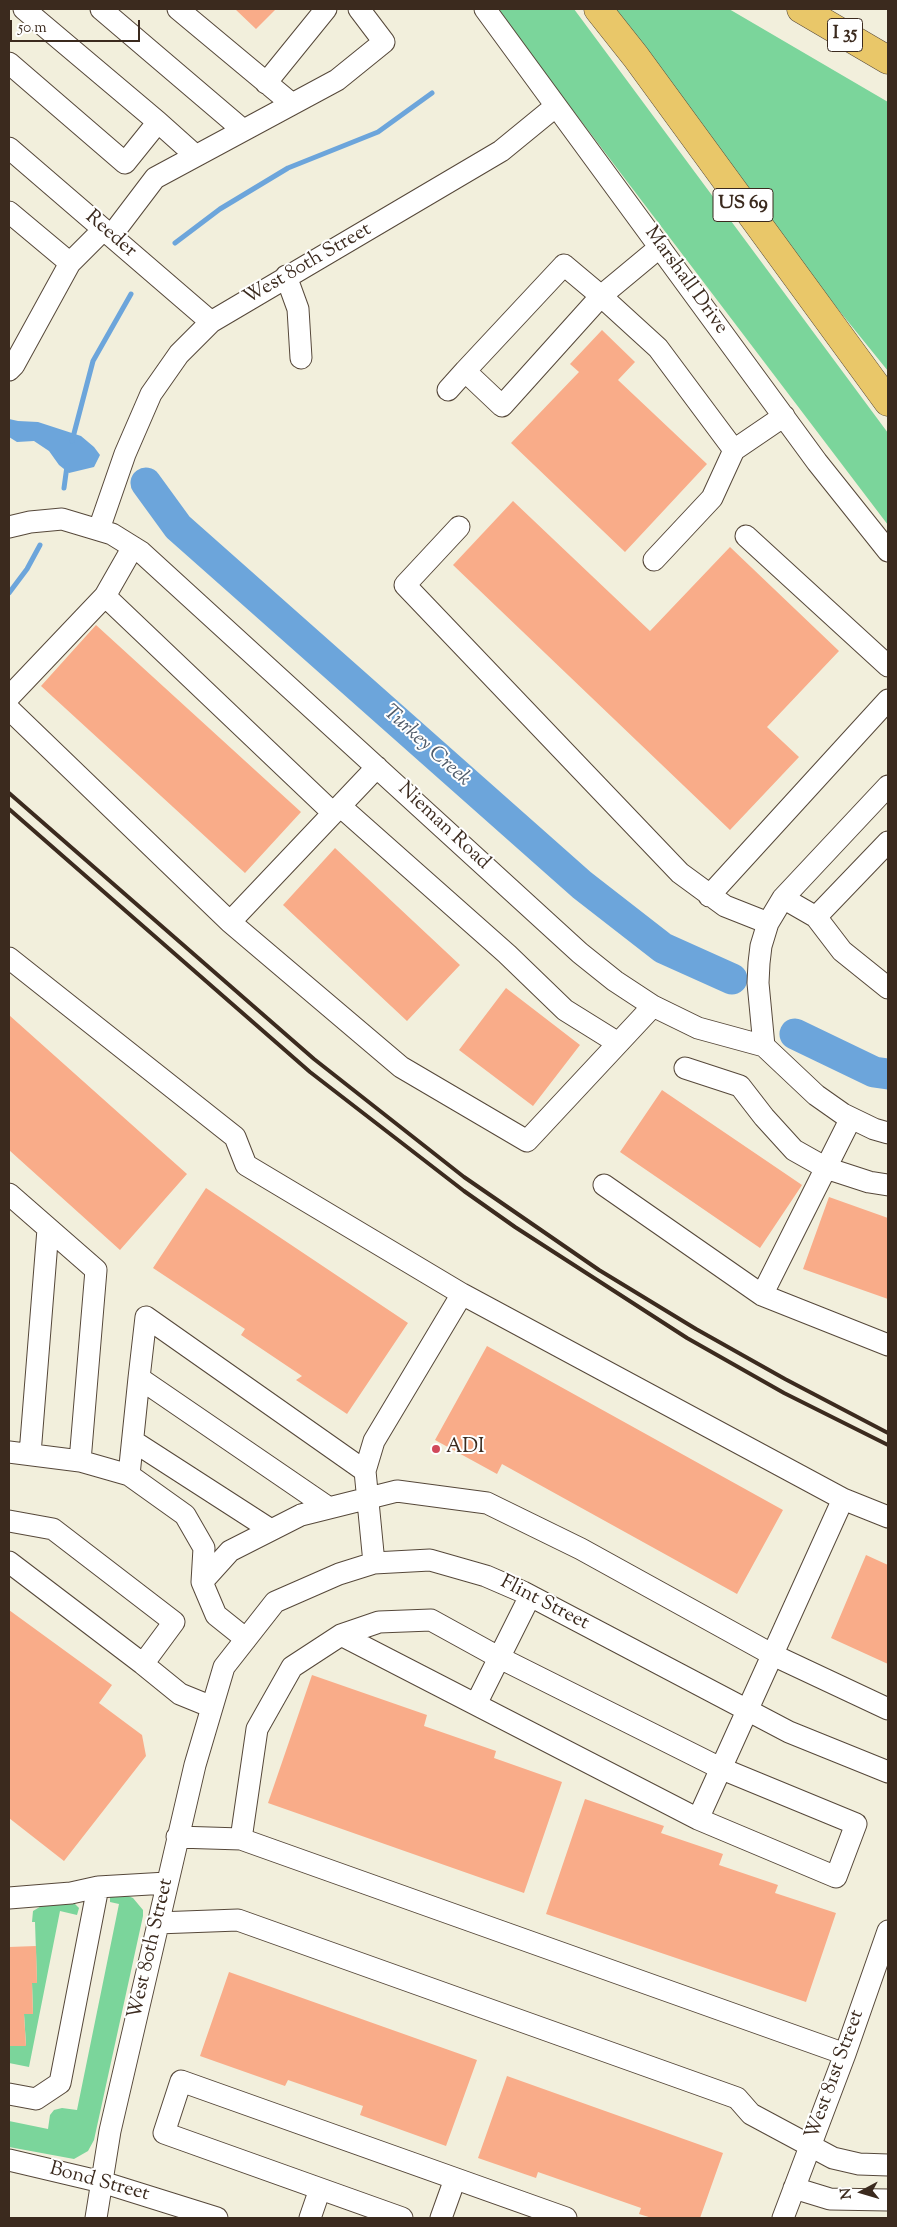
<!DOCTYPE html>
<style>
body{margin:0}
#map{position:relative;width:897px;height:2227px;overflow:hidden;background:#f2efdc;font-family:"Sorts Mill Goudy",serif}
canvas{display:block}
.frame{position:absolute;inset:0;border:10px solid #3b2a1e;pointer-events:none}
.north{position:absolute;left:837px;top:2167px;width:50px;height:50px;-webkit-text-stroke:4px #fff;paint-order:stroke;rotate:264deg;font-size:14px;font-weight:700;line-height:20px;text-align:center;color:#3b2a1e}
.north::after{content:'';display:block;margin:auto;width:18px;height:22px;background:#3b2a1e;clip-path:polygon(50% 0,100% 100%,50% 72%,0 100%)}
.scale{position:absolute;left:10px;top:20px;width:130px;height:22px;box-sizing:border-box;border:2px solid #3b2a1e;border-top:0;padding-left:6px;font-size:15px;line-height:18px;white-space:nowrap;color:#3b2a1e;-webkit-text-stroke:4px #fff;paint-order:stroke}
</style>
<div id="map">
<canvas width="897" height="2227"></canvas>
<div class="frame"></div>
<div class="north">N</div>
<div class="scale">50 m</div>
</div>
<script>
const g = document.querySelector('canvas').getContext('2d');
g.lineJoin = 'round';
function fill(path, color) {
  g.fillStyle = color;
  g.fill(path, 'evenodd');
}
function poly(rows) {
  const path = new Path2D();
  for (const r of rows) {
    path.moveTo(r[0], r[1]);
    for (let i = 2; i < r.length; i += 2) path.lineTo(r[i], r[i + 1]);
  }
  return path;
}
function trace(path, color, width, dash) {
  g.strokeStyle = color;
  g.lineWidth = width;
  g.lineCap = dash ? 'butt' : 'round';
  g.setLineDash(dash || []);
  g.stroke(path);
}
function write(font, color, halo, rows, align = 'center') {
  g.font = font + ' "Sorts Mill Goudy",serif';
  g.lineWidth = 4;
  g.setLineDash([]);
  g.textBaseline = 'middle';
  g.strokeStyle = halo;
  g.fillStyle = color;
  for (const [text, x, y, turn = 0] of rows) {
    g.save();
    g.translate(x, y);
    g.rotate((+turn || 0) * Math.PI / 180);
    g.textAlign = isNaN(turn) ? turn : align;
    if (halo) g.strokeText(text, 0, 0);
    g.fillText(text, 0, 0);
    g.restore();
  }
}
fill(poly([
 [496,9,574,9,888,433,888,525],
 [595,9,729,9,888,102,888,371],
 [110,1896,128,1896,133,1898,143,1910,143,1916,94,2140,88,2151,74,2159,9,2147,9,2121,48,2129,50,2115,54,2110,62,2108,77,2110,119,1904,110,1902],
 [75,1904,79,1908,77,1915,60,1911,29,2067,9,2063,9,2046,26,2045,24,2014,33,2014,32,1983,37,1983,35,1922,32,1922,33,1911,43,1905]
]), '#7bd59b');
fill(poly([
 [9,419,18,421,38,422,81,436,94,447,100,455,94,467,69,473,59,465,49,451,34,441,17,442,9,437]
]), '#6ca5db');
trace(poly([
 [175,243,220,209,288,168,378,132,432,93],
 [72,441,93,361,131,294],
 [64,488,67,466],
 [9,593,27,569,40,545]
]), '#6ca5db', 5);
trace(poly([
 [146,483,178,527,582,885,663,948,732,979],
 [795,1034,874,1072,888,1074]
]), '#6ca5db', 31);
fill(poly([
 [235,9,276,9,256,29],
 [602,330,635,362,618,380,707,464,625,552,511,443,579,372,570,364],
 [513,501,650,631,730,547,839,651,767,727,799,757,730,830,453,565],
 [96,625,301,812,245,873,41,686],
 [335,848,460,965,407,1021,283,905],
 [506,988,580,1045,533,1106,459,1050],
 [9,1015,187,1174,120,1250,9,1150],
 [662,1090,802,1185,760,1248,620,1152],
 [206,1188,408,1323,347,1414,296,1380,302,1376,241,1335,245,1329,153,1268],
 [829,1197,888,1218,888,1299,803,1269],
 [487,1346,783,1510,737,1594,502,1464,497,1474,435,1440],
 [866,1555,888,1565,888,1664,831,1638],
 [9,1610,112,1685,99,1703,142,1735,146,1756,64,1861,9,1818],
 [312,1675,427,1715,424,1726,496,1751,494,1758,562,1782,524,1893,268,1803],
 [585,1799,664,1826,661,1833,723,1854,719,1865,778,1885,775,1893,836,1913,806,2002,546,1914],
 [36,1946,37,1983,32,1983,33,2014,24,2014,26,2046,9,2046,9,1947],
 [229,1972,477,2060,446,2146,360,2115,363,2106,288,2080,285,2086,200,2056],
 [507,2076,723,2153,700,2218,652,2218,639,2214,641,2208,538,2172,536,2178,478,2158]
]), '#f9ac89');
const minor = poly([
 [101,9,243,130],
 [178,9,292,104],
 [485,9,817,462,888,551],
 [9,63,125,163,158,122,24,9],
 [266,83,326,9],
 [158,122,196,156],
 [9,148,211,322],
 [9,212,70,263],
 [111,236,155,178,337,80,384,42,359,9],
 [660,247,601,296,658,348,734,450],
 [564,265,601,296,502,406,465,371,564,265],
 [286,276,298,309,301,358],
 [9,370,14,365,70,263,103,230],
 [448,390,465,371],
 [9,527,30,522,62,519,112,534,141,552,580,953,615,981,653,1006,698,1028,764,1046,816,1095,843,1114,874,1129,888,1133],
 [459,527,405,585,680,873,725,906,768,923],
 [99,529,125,454,151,394,179,354,211,322,501,151,556,106],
 [746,536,888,666],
 [654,560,712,498,734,450,784,416],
 [105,596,333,813],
 [9,697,105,596,133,547],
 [9,709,230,922,401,1067,527,1141,653,1006],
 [340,806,507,954,565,1010,618,1043],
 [709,896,888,700],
 [783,898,816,917,842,951,888,988],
 [816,917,888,842],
 [230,922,377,767],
 [9,958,235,1137,246,1165,462,1294,374,1441,365,1471,374,1563],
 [764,1046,758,983,759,963,761,946,768,923,783,898,888,786],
 [685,1068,740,1086,764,1117,794,1150,826,1168,869,1182,888,1185],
 [604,1185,762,1295,888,1345],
 [9,1194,96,1270,80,1461],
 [462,1294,843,1499,888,1517],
 [762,1295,851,1118],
 [139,1378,146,1317,365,1471],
 [133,1441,271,1530],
 [9,1452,80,1461,129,1475,185,1515,204,1548,202,1582,216,1615,246,1639],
 [30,1454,48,1229],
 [129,1475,139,1378,329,1508],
 [9,1521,53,1529,174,1622,143,1664,180,1694,212,1707],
 [9,1562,143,1664],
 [202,1582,230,1551,301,1515,397,1491,487,1503,581,1549,773,1655,888,1709],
 [476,1704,530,1596],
 [698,1819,843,1499],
 [177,1837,241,1839,845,2054],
 [241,1839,257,1729,292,1667,341,1635,379,1622,431,1620,500,1658,720,1768,856,1824,836,1877,698,1819,341,1635],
 [9,1898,71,1893,98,1887],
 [157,1923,238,1920,737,2098,751,2114,833,2158,859,2164,888,2165],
 [9,2094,36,2099,60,2083,98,1887,167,1883],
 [9,2160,102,2182,217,2218],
 [794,2188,830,2199,888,2200],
 [96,2218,110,2131,195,1765,224,1667,275,1602,339,1574,374,1563,430,1560,486,1576,523,1592,789,1732,888,1772],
 [310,2218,320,2189],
 [402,2218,164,2133,181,2081,566,2218],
 [441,2218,455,2179],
 [783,2218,845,2054,888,1931]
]);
const highway = poly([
 [598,9,636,57,888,402],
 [801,9,888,60]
]);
trace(minor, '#56483a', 23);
trace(highway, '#56483a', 29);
trace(minor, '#fff', 21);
trace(highway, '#e9c769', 28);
trace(poly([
 [9,793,314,1059,464,1177,599,1270,696,1329,785,1379,888,1433],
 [9,809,310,1072,464,1191,515,1227,687,1338,784,1393,888,1445]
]), '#3b2a1e', 4);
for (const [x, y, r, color] of [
 [436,1449,5,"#d1495b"]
]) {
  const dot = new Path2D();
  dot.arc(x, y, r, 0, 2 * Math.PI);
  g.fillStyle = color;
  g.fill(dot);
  trace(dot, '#fff', 2);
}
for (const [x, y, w] of [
 [845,35,35],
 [743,205,60]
]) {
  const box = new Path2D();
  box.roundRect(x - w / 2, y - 16.5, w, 33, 4);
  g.fillStyle = '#fff';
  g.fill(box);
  trace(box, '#3b2a1e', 1);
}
write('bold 19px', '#3b2a1e', null, [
 ["I 35",845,35],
 ["US 69",743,205]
]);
write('20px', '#3b2a1e', '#fff', [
 ["Reeder",110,235,41],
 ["West 80th Street",308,265,-30],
 ["Marshall Drive",685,281,54],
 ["Nieman Road",443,827,43],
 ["Flint Street",544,1604,27],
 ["West 80th Street",152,1949,-77],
 ["West 81st Street",836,2075,-70],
 ["Bond Street",99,2183,15]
]);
write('20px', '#3b2a1e', '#fff', [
 ["ADI",446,1449]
], 'left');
write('italic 21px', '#4f5b6a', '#fff', [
 ["Turkey Creek",426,747,42]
]);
</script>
